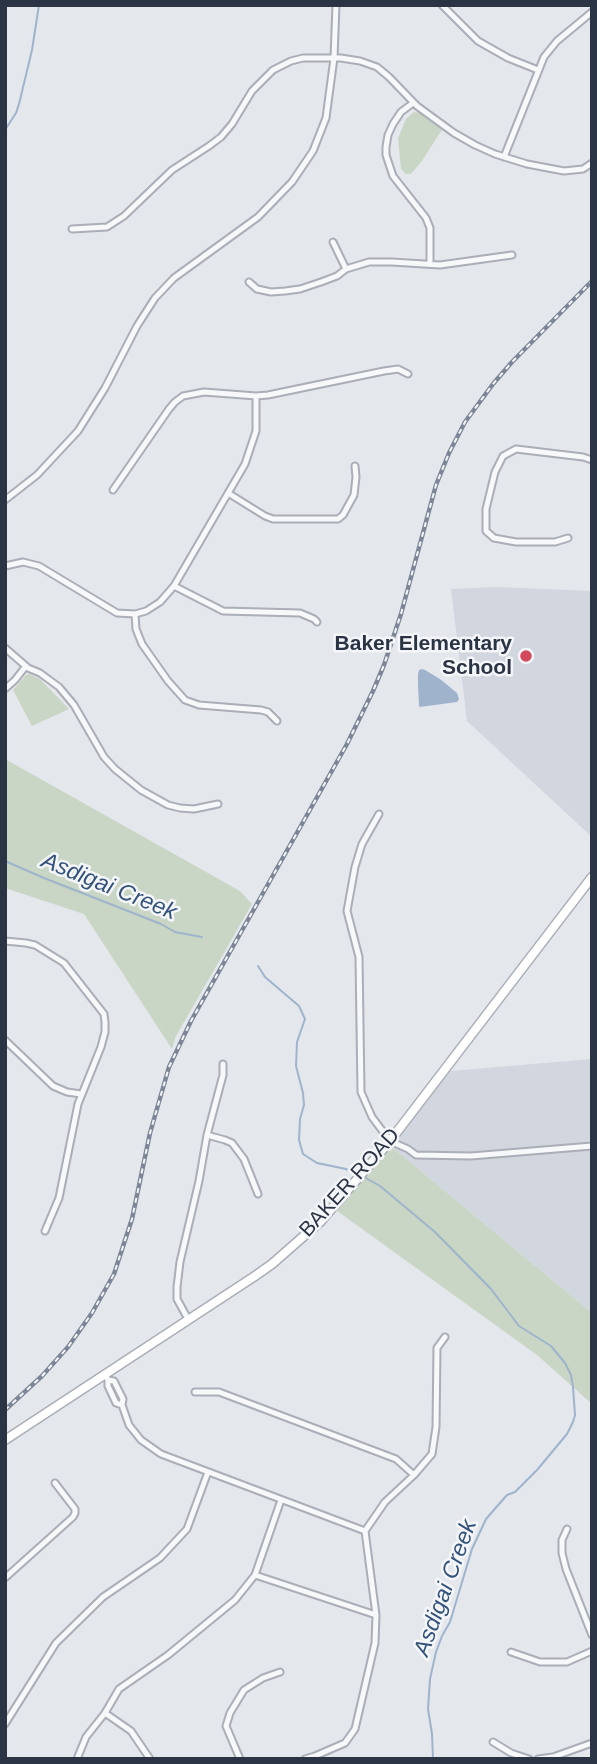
<!DOCTYPE html>
<style>
body{margin:0}
#map{position:relative;width:597px;height:1764px;overflow:hidden;background:#e4e7ec;font-family:Arial,sans-serif}
canvas{display:block}
.frame{position:absolute;inset:0;border:7px solid #2b3445;pointer-events:none}
</style>
<div id="map">
<canvas width="597" height="1764"></canvas>
<div class="frame"></div>
</div>
<script>
const g = document.querySelector('canvas').getContext('2d');
g.lineJoin = 'round';
function fill(path, color) {
  g.fillStyle = color;
  g.fill(path, 'evenodd');
}
function poly(rows) {
  const path = new Path2D();
  for (const r of rows) {
    path.moveTo(r[0], r[1]);
    for (let i = 2; i < r.length; i += 2) path.lineTo(r[i], r[i + 1]);
  }
  return path;
}
function trace(path, color, width, dash) {
  g.strokeStyle = color;
  g.lineWidth = width;
  g.lineCap = dash ? 'butt' : 'round';
  g.setLineDash(dash || []);
  g.stroke(path);
}
function write(font, color, halo, rows, align = 'center') {
  g.font = font + ' Arial,sans-serif';
  g.lineWidth = 5;
  g.setLineDash([]);
  g.textBaseline = 'middle';
  g.strokeStyle = halo;
  g.fillStyle = color;
  for (const [text, x, y, turn = 0] of rows) {
    g.save();
    g.translate(x, y);
    g.rotate((+turn || 0) * Math.PI / 180);
    g.textAlign = isNaN(turn) ? turn : align;
    if (halo) g.strokeText(text, 0, 0);
    g.fillText(text, 0, 0);
    g.restore();
  }
}
fill(poly([
 [496,587,592,591,592,837,467,721,451,589],
 [592,1059,592,1313,388,1144,451,1071]
]), '#d2d6de');
fill(poly([
 [414,112,419,113,443,128,422,161,411,174,406,174,401,169,398,138,406,119],
 [29,674,40,679,69,709,32,726,13,690,26,675],
 [5,759,240,891,252,904,176,1036,172,1049,84,914,5,888],
 [388,1144,592,1313,592,1404,537,1355,333,1208]
]), '#c9d6c5');
fill(poly([
 [422,669,425,670,440,679,457,693,459,699,457,702,420,707,419,706,418,685,418,674,419,670]
]), '#9fb4cc');
trace(poly([
 [5,130,16,113,19,104,32,50,39,5],
 [5,861,44,878,161,924,175,932,202,937],
 [258,966,265,977,299,1006,305,1019,297,1042,296,1066,303,1093,304,1105,300,1119,299,1140,303,1154,317,1163,346,1169,356,1173],
 [364,1177,380,1186,435,1232,491,1289,519,1326,551,1346,565,1363,571,1375,573,1387,575,1415,573,1422,567,1434,537,1470,515,1492,507,1495,486,1519,472,1549,450,1622,442,1636,436,1652,430,1679,428,1709,432,1734,433,1759]
]), '#9fb4cc', 2);
const street = poly([
 [442,5,478,41,508,58,538,70],
 [413,103,401,112,393,124,388,135,386,147,386,155,393,176,426,218,430,228,430,264],
 [504,157,544,57,557,41,592,12],
 [72,229,107,227,124,216,172,170,209,146,221,137,232,124,252,91,273,70,291,61,303,58,341,58,360,61,377,67,389,77,417,106,454,133,475,145,495,154,527,164,564,171,583,169,592,163],
 [333,242,346,269],
 [249,282,257,289,271,292,285,291,300,289,321,282,337,276,346,269,369,262,392,262,440,265,512,255],
 [113,490,169,409,175,402,183,396,204,392,256,396,268,395,384,371,398,369,408,374],
 [228,493,265,516,273,519,338,519,343,515,354,495,356,477,355,466],
 [5,500,37,475,78,431,105,388,137,326,155,298,174,278,258,217,292,182,313,151,326,118,334,58,336,5],
 [568,538,555,542,516,542,494,538,486,531,486,509,495,472,503,456,516,449,583,457,592,460],
 [5,566,23,562,39,566,117,613,135,614,146,611,160,602,174,586,245,464,256,431,256,396],
 [174,586,223,611,300,613,314,619,317,622],
 [135,614,136,629,142,644,168,681,185,700,199,705,261,710,268,712,277,721],
 [5,648,20,661,28,668,40,673,59,687,74,705,104,757,115,769,141,790,168,805,180,808,194,809,218,804],
 [5,689,15,680,26,666],
 [379,814,362,844,355,867,347,911,359,957,361,1092,372,1117,390,1141,408,1149,416,1155,471,1156,592,1146],
 [5,941,26,943,35,945,64,963,104,1014,105,1022,105,1032,101,1047,78,1104,59,1198,45,1231],
 [5,1040,53,1086,67,1092,81,1094],
 [207,1135,225,1140,232,1143,244,1159,258,1194],
 [188,1319,177,1299,177,1287,180,1262,199,1181,207,1135,223,1075,223,1064],
 [105,1374,108,1380,114,1381,123,1399,122,1405,129,1425,141,1440,161,1454,365,1531],
 [108,1380,108,1386,116,1403,122,1405],
 [195,1392,219,1392,396,1459,414,1475],
 [567,1529,562,1540,562,1553,566,1569,592,1635],
 [255,1575,376,1615],
 [5,1578,73,1517,75,1513,75,1509,55,1483],
 [511,1652,540,1662,567,1662,592,1651],
 [105,1713,131,1731,150,1759],
 [5,1724,56,1643,103,1597,160,1558,187,1529,208,1472],
 [493,1742,511,1753,529,1759],
 [77,1759,86,1737,105,1713,119,1689,168,1655,235,1600,255,1575,281,1500],
 [240,1759,226,1726,230,1713,244,1690,263,1678,280,1672],
 [305,1759,315,1756,345,1743,355,1729,375,1643,376,1615,365,1531,385,1502,414,1475,432,1454,436,1427,437,1348,445,1337],
 [538,1759,553,1757,592,1743]
]);
const secondary = poly([
 [5,1440,255,1276,272,1264,321,1221,390,1141,592,877]
]);
trace(street, '#a9aeb7', 9);
trace(secondary, '#a9aeb7', 11);
trace(street, '#f7f8fa', 5);
trace(secondary, '#fff', 8);
const rail = poly([
 [5,1410,42,1376,68,1347,92,1313,114,1274,132,1219,150,1133,169,1067,191,1021,347,744,373,691,384,665,401,614,436,485,449,453,465,422,493,384,512,362,592,281]
]);
trace(rail, '#7d8696', 4.5);
trace(rail, '#f4f6f9', 2, [5]);
for (const [x, y, r, color] of [
 [526,656,7,"#d1495b"]
]) {
  const dot = new Path2D();
  dot.arc(x, y, r, 0, 2 * Math.PI);
  g.fillStyle = color;
  g.fill(dot);
  trace(dot, '#f4f6f9', 2.5);
}
write('bold 21px', '#2b3445', '#f4f6f9', [
 ["Baker Elementary",512,644],
 ["School",512,668]
], 'right');
write('21px', '#2b3445', '#f4f6f9', [
 ["BAKER ROAD",350,1183,-48]
]);
write('italic 23px', '#34527a', '#f4f6f9', [
 ["Asdigai Creek",109,887,22],
 ["Asdigai Creek",446,1588,-70]
]);
</script>
